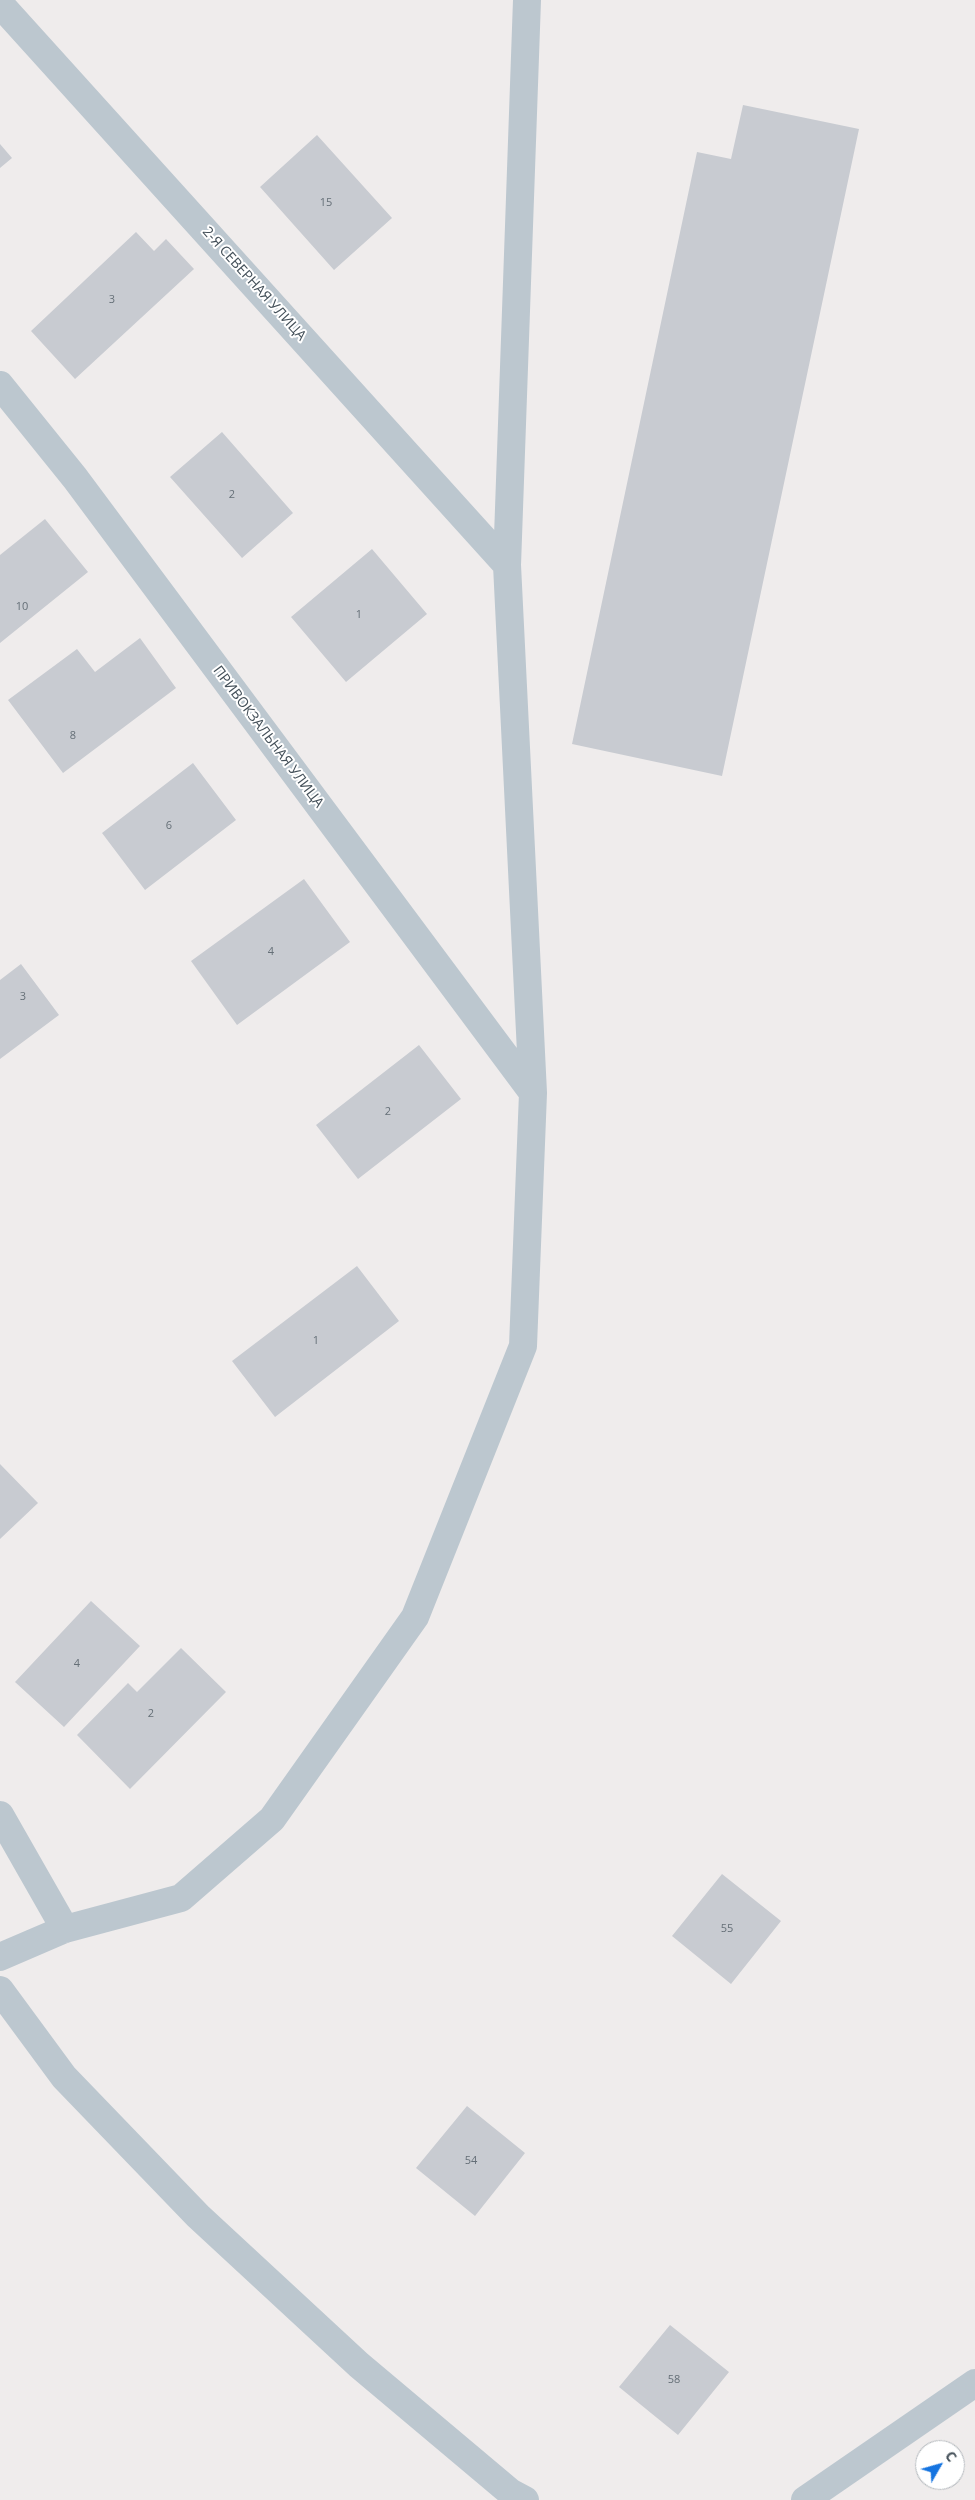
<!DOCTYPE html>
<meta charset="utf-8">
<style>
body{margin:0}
#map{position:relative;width:975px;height:2500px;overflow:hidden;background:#efecec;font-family:"Open Sans",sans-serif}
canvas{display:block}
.north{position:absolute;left:915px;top:2440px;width:50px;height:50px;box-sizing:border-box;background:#fff;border:1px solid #b4b9bd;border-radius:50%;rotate:52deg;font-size:14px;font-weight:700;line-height:20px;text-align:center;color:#445059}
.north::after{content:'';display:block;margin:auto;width:18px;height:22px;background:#1574e0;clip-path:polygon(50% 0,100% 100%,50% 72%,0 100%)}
</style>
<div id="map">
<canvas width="975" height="2500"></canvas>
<div class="north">С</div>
</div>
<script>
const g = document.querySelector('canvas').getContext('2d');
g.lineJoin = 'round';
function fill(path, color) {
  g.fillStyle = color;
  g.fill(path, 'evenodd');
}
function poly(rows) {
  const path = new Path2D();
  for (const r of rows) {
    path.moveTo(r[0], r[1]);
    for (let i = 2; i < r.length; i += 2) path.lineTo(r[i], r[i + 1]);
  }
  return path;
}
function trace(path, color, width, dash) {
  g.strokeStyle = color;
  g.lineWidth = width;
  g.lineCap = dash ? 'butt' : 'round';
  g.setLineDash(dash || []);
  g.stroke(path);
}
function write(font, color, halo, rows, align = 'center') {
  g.font = font + ' "Open Sans",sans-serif';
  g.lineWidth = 4;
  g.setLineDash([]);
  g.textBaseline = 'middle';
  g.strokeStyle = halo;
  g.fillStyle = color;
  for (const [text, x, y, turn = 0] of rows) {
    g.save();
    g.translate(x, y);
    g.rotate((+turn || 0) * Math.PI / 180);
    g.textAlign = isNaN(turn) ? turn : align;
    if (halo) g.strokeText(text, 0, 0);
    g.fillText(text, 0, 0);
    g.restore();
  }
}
fill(poly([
 [743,105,859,129,722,776,572,744,697,152,731,159],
 [317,135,392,218,334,270,260,187],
 [0,144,12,158,0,168],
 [136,232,154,251,166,239,194,269,75,379,31,331],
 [222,432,293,513,242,558,170,477],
 [45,519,88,572,0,643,0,555],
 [372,549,427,614,346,682,291,617],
 [140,638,176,688,63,773,8,700,77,649,95,672],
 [193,763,236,820,145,890,102,833],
 [304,879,350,942,237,1025,191,961],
 [21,964,59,1015,0,1059,0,980],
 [419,1045,461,1099,358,1179,316,1125],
 [357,1266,399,1321,275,1417,232,1361],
 [0,1464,38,1503,0,1539],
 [91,1601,140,1646,64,1727,15,1682],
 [181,1648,226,1692,130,1789,77,1735,128,1683,137,1692],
 [722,1874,781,1921,731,1984,672,1936],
 [467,2106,525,2153,475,2216,416,2168],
 [670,2325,729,2372,678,2435,619,2387]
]), '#c8cbd1');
trace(poly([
 [0,4,507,565],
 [0,385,75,478,533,1093],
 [0,1815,65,1929],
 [0,1957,65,1929,181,1898,272,1819,415,1617,523,1346,533,1093,507,565,527,0],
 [0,1990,64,2077,198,2216,359,2365,510,2492,525,2500],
 [805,2500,975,2383]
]), '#bcc7cf', 28);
write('11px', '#656f77', null, [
 ["15",326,203],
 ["3",112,300],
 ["2",232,495],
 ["10",22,607],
 ["1",359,615],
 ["8",73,736],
 ["6",169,826],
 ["4",271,952],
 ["3",23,997],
 ["2",388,1112],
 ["1",316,1341],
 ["4",77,1664],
 ["2",151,1714],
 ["55",727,1929],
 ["54",471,2161],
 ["58",674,2380]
]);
write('14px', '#445059', '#fff', [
 ["2-Я СЕВЕРНАЯ УЛИЦА",254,284,48],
 ["ПРИВОКЗАЛЬНАЯ УЛИЦА",268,737,53]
]);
</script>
